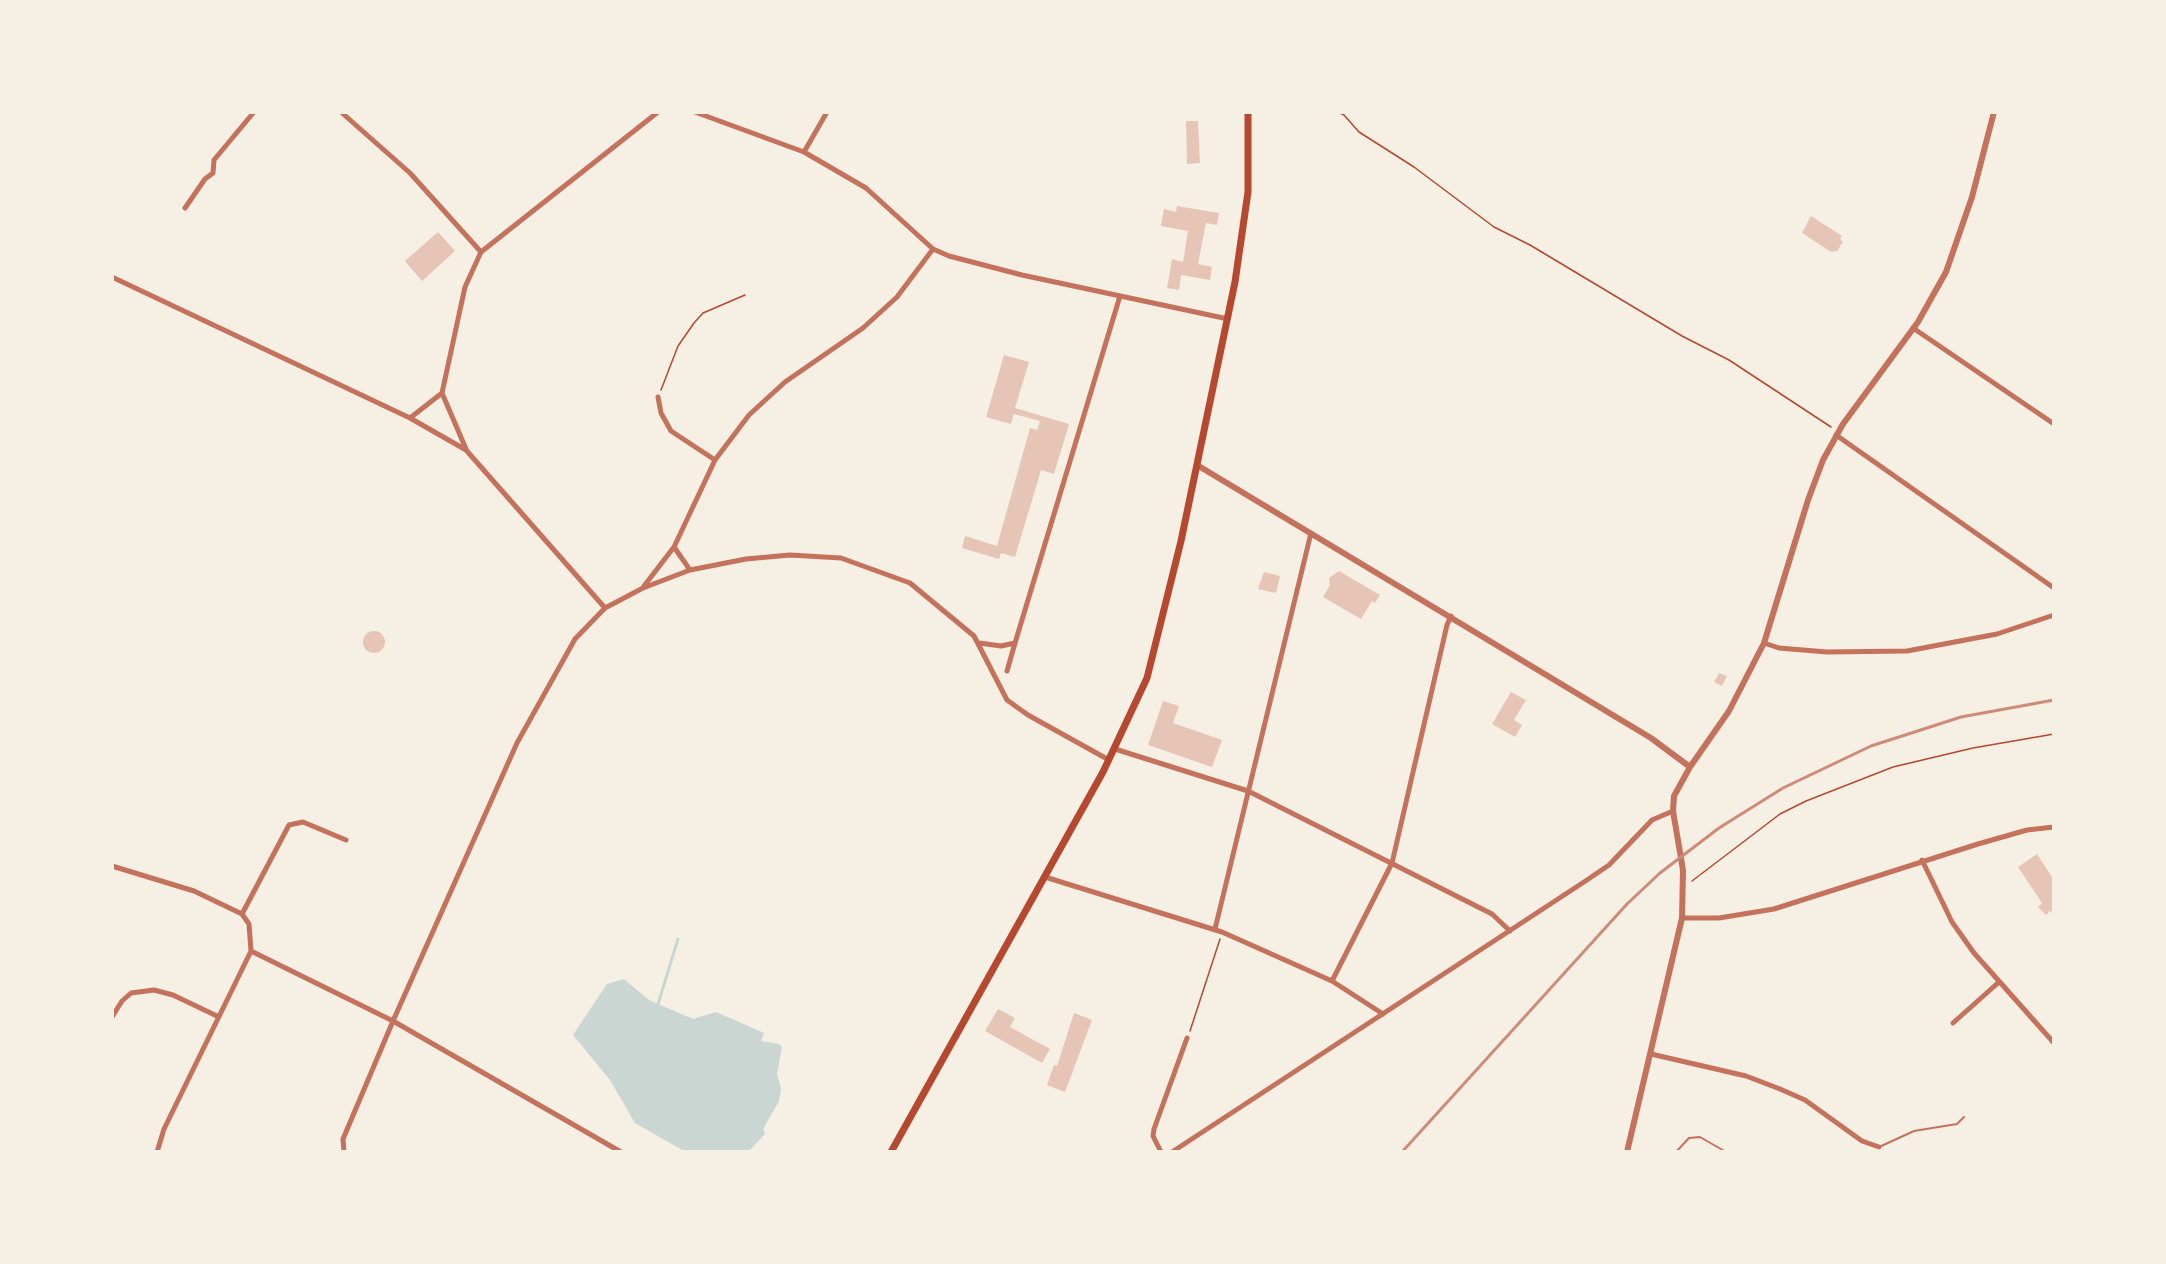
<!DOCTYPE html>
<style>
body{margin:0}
#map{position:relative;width:2166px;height:1264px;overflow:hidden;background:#f6efe4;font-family:Spectral,serif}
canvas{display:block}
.frame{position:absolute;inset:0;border:114px solid #f6efe4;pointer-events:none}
</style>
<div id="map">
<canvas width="2166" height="1264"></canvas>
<div class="frame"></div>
</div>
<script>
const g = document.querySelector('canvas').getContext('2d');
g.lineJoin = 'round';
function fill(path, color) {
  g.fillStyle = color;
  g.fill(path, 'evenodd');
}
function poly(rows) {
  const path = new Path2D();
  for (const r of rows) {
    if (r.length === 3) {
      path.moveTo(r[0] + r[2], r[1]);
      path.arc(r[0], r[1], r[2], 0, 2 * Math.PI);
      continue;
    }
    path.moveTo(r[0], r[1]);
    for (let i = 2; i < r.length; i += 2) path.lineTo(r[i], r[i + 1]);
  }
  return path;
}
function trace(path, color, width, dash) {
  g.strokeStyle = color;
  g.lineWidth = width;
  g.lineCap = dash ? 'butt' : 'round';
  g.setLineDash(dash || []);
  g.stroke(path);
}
fill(poly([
 [624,979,649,1000,693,1019,716,1012,764,1033,761,1041,779,1044,782,1047,777,1074,781,1089,779,1101,763,1129,765,1134,749,1151,684,1151,635,1123,610,1080,573,1035,607,984]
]), '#c9d6d2');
trace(poly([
 [658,1004,678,939]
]), '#c9d6d2', 3);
fill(poly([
 [1186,121,1198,121,1200,163,1187,164],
 [1177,206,1219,213,1217,225,1206,223,1198,264,1212,267,1210,280,1181,275,1179,290,1167,288,1172,259,1183,262,1188,231,1161,226,1164,209,1176,212],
 [1811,216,1842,236,1840,239,1843,242,1837,251,1831,252,1802,233],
 [438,232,455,251,422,281,405,261],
 [1004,355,1029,362,1015,408,1069,424,1054,474,1041,470,1015,557,1001,553,999,559,962,548,965,536,997,546,1030,428,1037,430,1040,421,1014,414,1011,424,986,417],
 [1339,571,1380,595,1375,603,1372,601,1361,619,1323,597,1330,585,1329,578],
 [1264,572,1280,576,1276,593,1258,589],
 [374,642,11],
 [1719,673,1727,676,1722,686,1714,682],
 [1511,692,1526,700,1514,720,1522,725,1515,737,1492,724],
 [1163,701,1179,706,1173,723,1222,740,1212,767,1148,745],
 [2037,854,2054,880,2054,913,2050,911,2046,915,2038,907,2042,903,2018,867],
 [998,1009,1015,1018,1010,1027,1050,1049,1042,1063,985,1031],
 [1074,1013,1092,1020,1065,1092,1047,1085,1054,1065,1057,1066]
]), '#e6c5b7');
trace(poly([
 [1338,112,1344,115,1359,132,1414,167,1494,227,1530,245,1682,336,1729,360,1831,427],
 [661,390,678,346,694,323,703,313,745,295],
 [1692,881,1780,814,1806,801,1893,767,1973,748,2054,734],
 [1190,1031,1220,939]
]), '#b5482f', 1.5);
trace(poly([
 [1879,1147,1914,1131,1957,1124,1964,1117],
 [1676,1152,1689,1138,1700,1137,1726,1152]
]), '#c5725c', 2);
trace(poly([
 [341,112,410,173,481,252],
 [695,112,804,152,866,188,933,249,949,256,1022,275,1228,319],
 [804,152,827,112],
 [185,208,205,179,213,173,214,160,254,112],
 [112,277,410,418,466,450,605,608],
 [1913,328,2054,424],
 [658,397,661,413,671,431,715,460],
 [410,418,442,393],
 [1836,435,2054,588],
 [466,449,442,393,465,287,481,252,658,112],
 [674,547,690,570],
 [644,586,674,547,715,460,749,415,785,382,863,328,897,297,933,249],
 [979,643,1001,646,1015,643,1120,296],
 [1764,643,1779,648,1827,652,1907,651,1997,634,2054,615],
 [1007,671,1015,643],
 [1115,749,1248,791,1492,914,1510,931],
 [1922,860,1952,922,1974,953,2054,1043],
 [112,866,194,891,242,914,249,924,251,951,393,1021,621,1152],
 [1045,877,1222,932,1332,981,1383,1014],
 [242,914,289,825,303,822,346,840],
 [1682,918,1719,918,1774,909,1978,844,2027,830,2054,827],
 [1215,929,1311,533],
 [1332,981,1392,863,1447,625,1451,616],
 [112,1017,122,1001,131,993,154,990,173,995,219,1017],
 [1953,1023,1999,982],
 [1651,1054,1746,1076,1780,1089,1805,1100,1862,1141,1879,1147],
 [157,1152,164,1129,251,951],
 [344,1152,343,1139,393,1021,517,743,575,639,605,608,643,588,690,570,746,559,790,555,841,558,910,583,974,636,1007,700,1028,715,1109,760],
 [1161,1152,1153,1136,1154,1129,1187,1038],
 [1172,1152,1587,880,1609,865,1652,820,1673,811]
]), '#c5725c', 5);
trace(poly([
 [1197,465,1651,738,1690,767],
 [1627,1152,1682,918,1683,870,1673,811,1674,796,1690,767,1729,711,1764,643,1808,500,1823,460,1843,424,1918,322,1946,272,1972,197,1994,112]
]), '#c5725c', 6);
trace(poly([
 [891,1152,1103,772,1147,678,1181,541,1235,282,1248,192,1248,112]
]), '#b5482f', 7);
trace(poly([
 [1402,1152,1627,904,1660,873,1719,828,1783,788,1871,746,1961,717,2054,700]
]), '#cf8b77', 3);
</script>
